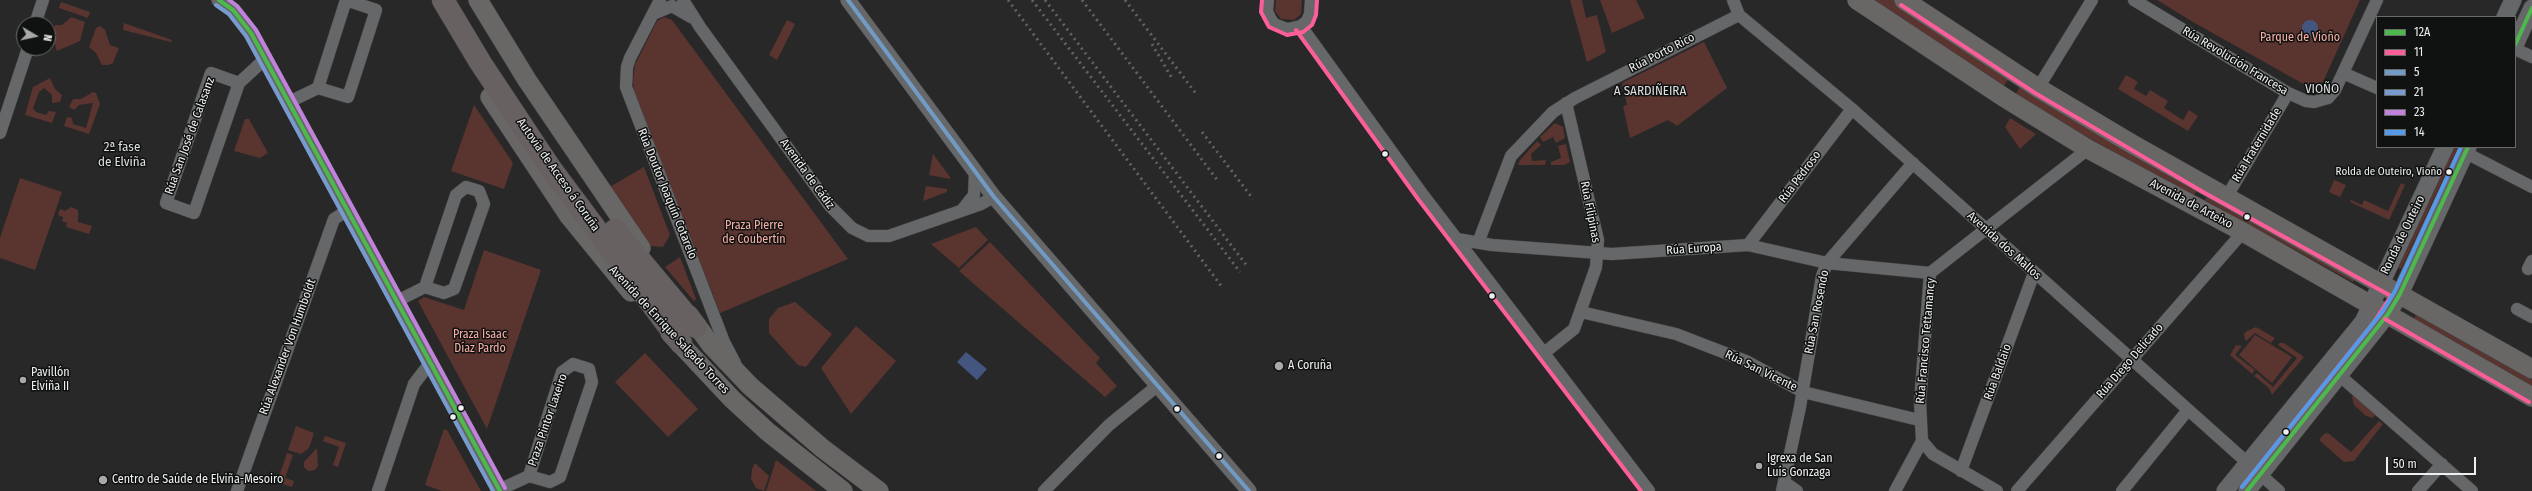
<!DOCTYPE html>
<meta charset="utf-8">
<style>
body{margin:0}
#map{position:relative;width:2532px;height:491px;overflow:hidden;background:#282829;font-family:"Fira Sans Condensed",sans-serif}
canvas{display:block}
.legend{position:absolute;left:2376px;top:16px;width:140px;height:132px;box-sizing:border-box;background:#101111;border:1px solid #696a6a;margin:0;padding:5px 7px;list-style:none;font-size:12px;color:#eeeff0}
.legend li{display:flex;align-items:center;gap:8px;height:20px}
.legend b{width:20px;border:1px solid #696a6a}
.north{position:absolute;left:16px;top:16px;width:40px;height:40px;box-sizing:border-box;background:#101111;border:1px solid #696a6a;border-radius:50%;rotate:99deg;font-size:11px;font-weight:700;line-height:16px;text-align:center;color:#eeeff0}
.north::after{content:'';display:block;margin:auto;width:14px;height:18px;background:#a9a9aa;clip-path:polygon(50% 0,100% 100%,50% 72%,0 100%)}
.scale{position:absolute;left:2386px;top:457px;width:90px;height:18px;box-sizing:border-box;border:2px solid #eeeff0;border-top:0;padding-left:5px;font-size:12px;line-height:14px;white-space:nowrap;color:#eeeff0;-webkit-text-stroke:3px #101111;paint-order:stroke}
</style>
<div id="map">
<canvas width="2532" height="491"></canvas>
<ul class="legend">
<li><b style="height:5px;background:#4db94c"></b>12A</li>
<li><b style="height:5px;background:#fb5e98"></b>11</li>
<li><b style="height:5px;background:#719bc5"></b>5</li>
<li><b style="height:5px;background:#779bce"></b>21</li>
<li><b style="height:5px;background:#c082db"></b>23</li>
<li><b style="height:5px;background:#549ae9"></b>14</li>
</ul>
<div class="north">N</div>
<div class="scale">50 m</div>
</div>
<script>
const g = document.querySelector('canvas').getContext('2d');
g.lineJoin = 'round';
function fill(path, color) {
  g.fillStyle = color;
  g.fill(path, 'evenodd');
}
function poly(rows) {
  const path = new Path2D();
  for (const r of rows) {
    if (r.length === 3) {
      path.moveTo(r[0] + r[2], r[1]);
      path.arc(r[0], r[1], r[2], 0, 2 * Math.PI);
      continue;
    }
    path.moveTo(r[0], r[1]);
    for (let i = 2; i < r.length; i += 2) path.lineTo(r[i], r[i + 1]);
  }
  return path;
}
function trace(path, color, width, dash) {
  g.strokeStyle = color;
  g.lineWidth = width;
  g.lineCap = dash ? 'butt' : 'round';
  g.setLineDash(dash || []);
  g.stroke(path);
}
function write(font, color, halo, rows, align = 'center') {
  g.font = font + ' "Fira Sans Condensed",sans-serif';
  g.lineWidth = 3;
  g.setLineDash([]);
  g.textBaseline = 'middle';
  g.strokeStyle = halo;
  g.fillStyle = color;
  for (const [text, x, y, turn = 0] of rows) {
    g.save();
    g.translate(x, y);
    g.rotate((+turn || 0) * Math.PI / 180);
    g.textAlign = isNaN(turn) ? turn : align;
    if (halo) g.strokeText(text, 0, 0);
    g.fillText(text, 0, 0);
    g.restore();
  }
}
fill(poly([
 [1276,0,1302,0,1301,14,1294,20,1281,19,1275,11],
 [1570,0,1582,0,1586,18,1597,15,1606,52,1587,62],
 [1600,0,1636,0,1645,18,1612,33],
 [1874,0,1895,0,2010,77,2003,87],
 [2157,0,2360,0,2323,82,2307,86,2193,22],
 [61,2,90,12,88,18,59,8],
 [71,17,85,22,80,41,57,51,52,35,53,31,55,25,62,25],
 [664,17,672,20,848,259,720,313,634,92,633,80,635,65,657,21],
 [787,20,795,24,777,60,769,55],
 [124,23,172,40,171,42,123,30],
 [100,26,105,30,110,45,119,48,113,63,108,65,102,65,96,53,89,47,96,28],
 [1704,42,1727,88,1677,126,1668,120,1630,138,1623,106,1627,105,1622,83],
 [2126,75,2138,82,2134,89,2146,96,2150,90,2168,101,2164,108,2183,120,2189,110,2198,116,2188,131,2118,89],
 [50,78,55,89,62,95,60,102,52,103,52,95,44,88,39,92,33,108,36,112,46,115,49,111,56,112,52,123,25,115,33,87],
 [2021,85,2199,187,2194,195,2139,167,2015,95],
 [93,92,96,93,100,104,89,134,64,126,67,117,72,118,73,124,86,128,93,103,79,105,74,110,69,107,73,99,81,99],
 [474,105,513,163,504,189,451,171],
 [2010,118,2036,134,2020,149,2005,127],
 [245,119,249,119,268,153,260,158,234,151],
 [1555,123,1563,127,1565,138,1556,143,1553,137,1543,142,1540,137],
 [1537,141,1541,145,1531,154,1532,161,1546,160,1545,165,1518,165,1520,160],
 [1566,144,1570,162,1564,165,1551,165,1551,162,1561,158,1558,146],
 [2454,147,2458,147,2401,269,2398,268],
 [933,154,950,177,950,179,929,175],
 [644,167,670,235,663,247,650,246,608,188],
 [20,178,62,192,35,270,0,258,0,238],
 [2334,180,2346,185,2340,197,2329,192],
 [2401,183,2405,185,2389,220,2350,202,2351,200,2362,205,2364,200,2388,211],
 [926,186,947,189,947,192,923,201],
 [2209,192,2357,276,2353,282,2205,200],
 [71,207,78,210,78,222,92,226,89,234,66,227,67,223,62,221,63,217,58,215,60,209,65,211],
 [976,227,988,240,959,268,931,244],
 [990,242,1100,358,1096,363,1117,386,1105,397,959,271],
 [484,250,541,270,487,429,418,301,424,297,464,310],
 [680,257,696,299,694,301,665,267],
 [795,302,832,334,806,367,798,365,769,333,769,319,778,308],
 [2416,315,2532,380,2532,389,2412,321],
 [856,326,896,361,851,414,821,368],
 [2256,327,2275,338,2271,343,2255,333,2246,341,2245,340,2244,334,2247,331],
 [2255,335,2292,357,2272,383,2239,355],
 [2280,343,2284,343,2304,357,2272,395,2269,388,2254,376,2257,373,2273,387,2297,358,2278,345],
 [2236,345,2242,346,2235,355,2255,370,2252,374,2230,355],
 [645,353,698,409,668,437,615,382],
 [2358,392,2379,410,2373,418,2366,416,2354,405,2352,397],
 [2379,421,2383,424,2354,461,2344,462,2319,440,2324,434,2328,433,2351,452],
 [296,426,314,433,309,448,301,454,288,450],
 [444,429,447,430,481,491,442,491,425,485],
 [325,436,346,443,338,467,333,465,339,447,323,441],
 [317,448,318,466,315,470,308,471,304,467,304,462],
 [287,453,293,455,285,478,294,481,292,487,277,482],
 [776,460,816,491,766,491],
 [755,463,769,476,764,491,756,488,751,479,752,469]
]), '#5a342f');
fill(poly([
 [2310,28,8],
 [966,352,987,369,977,380,957,362]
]), '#445680');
const minor = poly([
 [346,0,376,10,348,97,318,88,346,0],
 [660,0,630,58,627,67,626,87,724,342,735,363],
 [683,0,700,27,830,206,852,228,868,236,889,236,981,204,994,197],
 [1268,0,1267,11,1270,18,1274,24,1287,29,1301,26,1307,21,1310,14,1311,0],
 [1733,0,1739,15,1852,109,2279,491],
 [2134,0,2288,93,2306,101,2314,102,2328,98,2335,90,2377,0],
 [653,14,672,6,691,17],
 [35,24,43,0],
 [1301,26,1423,195,1649,491],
 [2515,49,2532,57],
 [2343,73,2377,88],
 [239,83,211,73,166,203,194,213,239,83,265,59],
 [2038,88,2092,0],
 [289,102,318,88],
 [0,133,28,48],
 [2466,153,2532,187],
 [466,187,479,191,484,204,454,289,444,293,425,287,456,195,466,187],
 [2226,198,2288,93],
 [962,210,974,195,975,173],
 [1457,239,1492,245,1612,254,1748,245,1827,263,1930,273],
 [1478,243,1511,156,1553,112,1575,98,1739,15],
 [1748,245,1852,109],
 [2528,269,2532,261],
 [397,301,425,287],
 [2517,309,2532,317],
 [1581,312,1676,334,1746,361,1803,392,1919,420],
 [1544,353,1574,329,1596,267,1597,253,1598,240,1566,103],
 [573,364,589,369,592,382,560,477,550,482,529,476,562,372,573,364],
 [2339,375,2472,491],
 [1961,471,2034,273],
 [1784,482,1797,491],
 [499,490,529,476],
 [237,491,334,219,348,210],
 [378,491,414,384,430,363],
 [1044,491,1109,425,1157,386],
 [1782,491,1800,407,1822,276,1827,263,1913,163],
 [1895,491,1922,441],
 [1997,491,1933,454,1922,441,1920,402,1930,273,2088,149],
 [2017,491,2243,232],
 [2122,491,2188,410],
 [2418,491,2442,464]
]);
const tertiary = poly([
 [219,0,233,10,251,33,500,491],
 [848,0,994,197,1249,491]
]);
const secondary = poly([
 [2505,17,2513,0],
 [2515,45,2532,8],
 [2225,491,2363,322,2445,147],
 [2247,491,2388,314,2400,294,2468,147]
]);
const primary = poly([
 [478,0,527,80,641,248],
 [1857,0,2005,98,2088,149,2243,232,2532,397],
 [1904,0,2038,88,2132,144,2532,369],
 [490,97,569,216,631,292],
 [689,315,711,345,750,386,822,448,879,491],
 [670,333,732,399,768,432,843,491]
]);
const motorway = poly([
 [443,0,480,62,551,169,681,343],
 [615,230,696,327]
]);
trace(minor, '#454546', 13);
trace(tertiary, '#454546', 16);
trace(secondary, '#454546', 18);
trace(primary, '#454546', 20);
trace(motorway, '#454546', 23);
trace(minor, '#666768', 12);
trace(tertiary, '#666768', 15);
trace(secondary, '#666768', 17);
trace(primary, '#696666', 19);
trace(motorway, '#686161', 22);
trace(poly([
 [1008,0,1222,287],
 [1032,0,1240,272],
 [1045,0,1247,266],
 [1082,0,1218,181],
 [1125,0,1197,95],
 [1152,44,1173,80],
 [1202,132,1253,199]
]), '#636364', 3, [2, 4]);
trace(poly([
 [219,0,233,10,251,33,500,491],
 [2515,45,2532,8],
 [2247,491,2388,314,2400,294,2468,147]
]), '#4db94c', 4);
trace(poly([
 [1262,0,1261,12,1269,27,1287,35,1303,32,1312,25,1316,15,1317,0],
 [1901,5,2035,93,2203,192,2391,296,2374,322,2242,487],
 [1296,30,1418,199,1641,491],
 [2385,319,2529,402]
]), '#fb5e98', 4);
trace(poly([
 [848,0,994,197,1249,491]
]), '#719bc5', 4);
trace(poly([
 [216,5,229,14,246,36,493,491]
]), '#779bce', 4);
trace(poly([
 [229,0,237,6,256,30,505,488]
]), '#c082db', 4);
trace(poly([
 [2242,487,2383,311,2395,291,2461,147]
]), '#549ae9', 4);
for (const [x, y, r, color] of [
 [1385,154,3.5,"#eeeff0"],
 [2449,172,3.5,"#eeeff0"],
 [2247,217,3.5,"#eeeff0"],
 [1492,296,3.5,"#eeeff0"],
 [1279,366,5,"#a9a9aa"],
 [23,380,4,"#a9a9aa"],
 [461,408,3.5,"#eeeff0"],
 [1177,409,3.5,"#eeeff0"],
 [453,417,3.5,"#eeeff0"],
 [2286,432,3.5,"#eeeff0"],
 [1219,456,3.5,"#eeeff0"],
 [1759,466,4,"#a9a9aa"],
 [103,480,5,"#a9a9aa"]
]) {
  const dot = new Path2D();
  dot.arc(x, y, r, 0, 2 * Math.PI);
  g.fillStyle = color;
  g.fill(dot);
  trace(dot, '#101111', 1.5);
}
write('11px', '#eeeff0', '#101111', [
 ["Rolda de Outeiro, Vioño",2442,172]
], 'right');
write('12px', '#f9b0a6', '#101111', [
 ["Parque de Vioño",2300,38],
 ["Praza Pierre",754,226],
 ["de Coubertín",754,240],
 ["Praza Isaac",480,335],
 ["Díaz Pardo",480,349]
]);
write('12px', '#eeeff0', '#101111', [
 ["Rúa Porto Rico",1662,53,-27],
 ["Rúa Revolución Francesa",2235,61,31],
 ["Rúa San José de Calasanz",190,136,-70],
 ["Rúa Fraternidade",2257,145,-59],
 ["Avenida de Cádiz",807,174,54],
 ["Autovía de Acceso á Coruña",558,175,55],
 ["Rúa Pedroso",1800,177,-53],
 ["Rúa Doutor Joaquín Cotarelo",667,194,68],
 ["Avenida de Arteixo",2191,204,28],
 ["Rúa Filipinas",1590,212,79],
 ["Ronda de Outeiro",2403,235,-64],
 ["Avenida dos Mallos",2004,246,42],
 ["Rúa Europa",1694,249,-4],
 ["Rúa San Rosendo",1817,312,-79],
 ["Avenida de Enrique Salgado Torres",669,330,47],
 ["Rúa Francisco Tettamancy",1926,341,-85],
 ["Rúa Alexander Von Humboldt",288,347,-70],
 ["Rúa Diego Delicado",2130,361,-49],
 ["Rúa San Vicente",1761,371,26],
 ["Rúa Baldaio",1998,372,-70],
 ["Praza Pintor Laxeiro",548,420,-71]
]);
write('12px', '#eeeff0', '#101111', [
 ["A Coruña",1288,366],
 ["Pavillón",31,373],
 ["Elviña II",31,387],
 ["Igrexa de San",1767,459],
 ["Luís Gonzaga",1767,473],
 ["Centro de Saúde de Elviña-Mesoiro",112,480]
], 'left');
write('13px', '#dedfe2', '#101111', [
 ["VIOÑO",2322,89],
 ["A SARDIÑEIRA",1650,91],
 ["2ª fase",122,147],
 ["de Elviña",122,162]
]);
</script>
